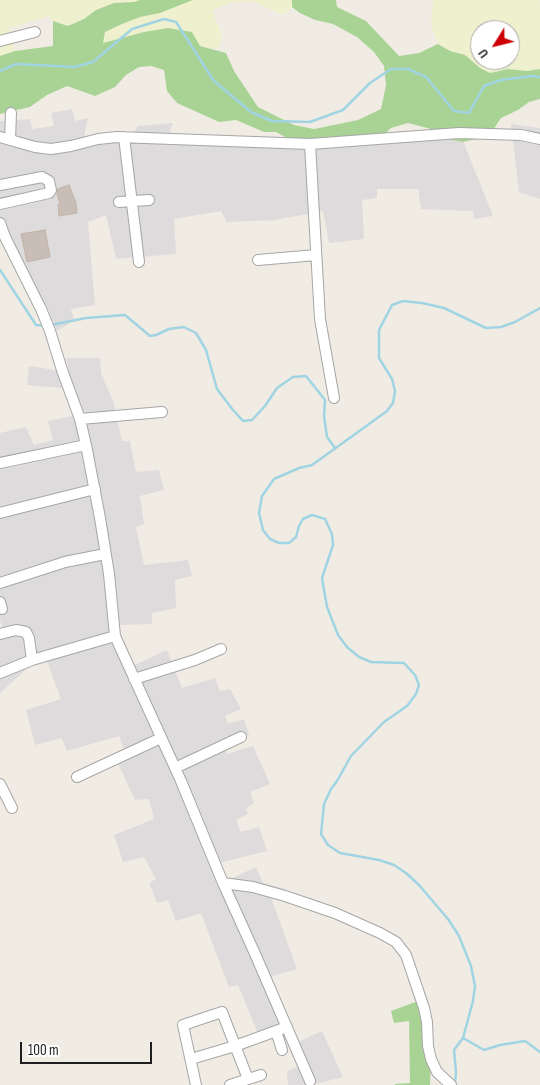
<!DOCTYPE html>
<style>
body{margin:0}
#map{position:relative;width:540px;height:1085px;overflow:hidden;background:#f0ece4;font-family:"Sofia Sans Condensed",sans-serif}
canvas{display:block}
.north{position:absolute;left:470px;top:20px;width:50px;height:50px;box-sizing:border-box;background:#fff;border:1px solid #a5a5a5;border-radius:50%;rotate:234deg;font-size:14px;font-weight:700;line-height:20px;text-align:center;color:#1f1f1f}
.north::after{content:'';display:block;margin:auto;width:18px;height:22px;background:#cd0004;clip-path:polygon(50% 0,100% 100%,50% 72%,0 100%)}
.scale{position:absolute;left:20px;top:1042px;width:132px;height:22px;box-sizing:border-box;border:2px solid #1f1f1f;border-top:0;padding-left:6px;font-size:15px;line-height:18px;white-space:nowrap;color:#1f1f1f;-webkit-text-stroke:4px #fff;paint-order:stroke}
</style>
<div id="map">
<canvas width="540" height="1085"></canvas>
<div class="north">U</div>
<div class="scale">100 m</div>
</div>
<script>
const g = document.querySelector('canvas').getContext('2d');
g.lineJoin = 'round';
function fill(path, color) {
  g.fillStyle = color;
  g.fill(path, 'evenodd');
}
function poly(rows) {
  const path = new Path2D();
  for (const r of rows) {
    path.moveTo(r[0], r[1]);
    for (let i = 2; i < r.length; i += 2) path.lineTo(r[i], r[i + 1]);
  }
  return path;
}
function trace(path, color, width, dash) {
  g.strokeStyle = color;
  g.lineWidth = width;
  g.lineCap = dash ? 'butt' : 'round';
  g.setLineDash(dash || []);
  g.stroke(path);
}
fill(poly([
 [72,109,75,121,88,118,83,141,129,139,138,126,173,123,166,141,460,134,493,216,474,219,473,211,421,209,418,189,377,189,377,198,362,200,364,239,329,243,323,211,275,220,227,222,221,211,174,219,176,254,116,259,106,215,88,222,95,305,71,309,74,320,57,331,47,307,24,271,6,236,0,238,0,121,30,119,32,129,54,126,51,113],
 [511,124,540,128,540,199,519,192],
 [66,358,100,358,101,373,113,401,122,441,130,441,136,472,159,470,164,490,140,496,144,524,136,527,144,565,188,560,192,576,175,580,176,608,152,613,152,624,118,625,128,668,167,650,182,688,215,678,220,691,230,689,241,709,225,716,228,724,244,719,249,735,222,743,227,754,253,746,270,784,250,792,254,803,246,808,248,814,236,820,241,832,259,827,267,851,215,864,224,882,256,867,263,883,286,889,269,892,297,969,266,978,286,1023,259,1036,238,985,229,987,201,913,176,921,168,900,157,903,149,883,156,879,144,857,123,862,114,835,154,819,149,799,135,800,116,759,125,752,119,736,67,751,62,738,35,745,26,710,61,699,47,661,31,665,0,693,0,634,4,632,0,621,0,461,15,455,0,457,0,433,26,427,34,445,53,440,48,421,81,414,75,389,27,385,29,366,69,372],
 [322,1031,343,1077,312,1085,288,1085,287,1071,305,1064,296,1043]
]), '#dddbdc');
fill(poly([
 [0,0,140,0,134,2,114,3,96,10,84,19,67,26,53,21,49,16,9,28,15,51,0,56],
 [193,0,292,0,292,7,283,15,252,1,229,3,212,11,222,35,218,49,200,46,103,43,105,32,122,24,140,17,160,13],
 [433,0,539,0,540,5,540,69,527,71,508,69,490,73,480,68,465,55,450,51,438,44,431,25],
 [480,30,510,30,510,60,480,60]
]), '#eff1ce');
fill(poly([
 [140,0,193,0,160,13,140,17,122,24,105,32,103,43,144,32,168,28,192,32,200,46,226,53,234,71,258,107,294,125,314,129,358,120,381,109,386,85,384,66,374,52,357,37,333,24,315,20,300,13,292,7,292,0,336,0,337,7,366,21,399,56,419,53,438,44,450,51,465,55,480,68,490,73,508,69,527,71,540,69,540,99,529,102,518,110,501,118,489,136,463,142,443,138,431,129,408,123,391,128,376,142,368,144,344,146,298,144,276,132,264,132,236,120,219,122,177,103,167,91,164,70,151,66,139,67,126,75,115,87,95,96,67,86,47,95,30,107,0,114,0,56,15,51,53,46,53,21,68,26,84,19,96,10,114,3,134,2],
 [421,1000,431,1059,430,1085,395,1085,395,1084,410,1083,409,1021,394,1023,391,1011]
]), '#a9d395');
trace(poly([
 [0,71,16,64,74,67,93,62,132,29,164,19,176,22,214,81,251,112,272,121,310,122,343,110,370,83,391,69,408,69,426,77,454,111,469,113,484,86,501,80,532,76,540,77],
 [0,270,36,325,46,326],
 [51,325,86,318,125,315,150,336,156,335,169,329,184,327,196,333,206,350,217,389,233,410,243,421,252,420,265,406,277,388,293,377,306,376,325,400,324,416,327,437,335,448],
 [463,1038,484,1050,500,1045,525,1041,540,1052],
 [455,1084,456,1072,454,1050,463,1038,473,1001,475,986,471,966,459,936,448,919,419,885,406,873,394,865,379,860,340,853,328,845,321,834,324,804,331,789,337,781,351,756,384,722,407,706,416,694,419,685,415,675,404,663,371,662,359,657,347,647,338,635,327,607,322,578,333,545,332,534,325,519,312,515,303,519,299,526,296,537,289,543,279,543,270,539,263,530,259,513,262,496,274,479,299,468,312,465,358,432,387,411,393,403,395,391,392,379,379,358,379,330,392,305,403,301,422,303,444,308,486,328,501,327,515,322,540,308]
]), '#a1d4e2', 2.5);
const building = poly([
 [69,185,76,203,77,213,59,216,58,205,60,204,57,193,58,189,69,185],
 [45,230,50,257,27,262,21,234,45,230]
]);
fill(building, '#c9beb7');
trace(building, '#c3b2a5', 1);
const street = poly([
 [0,41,35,32],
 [0,137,35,147,51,149,71,146,98,139,117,137,310,144,459,133,521,135,540,139],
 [124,137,139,262],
 [10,140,11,113],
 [310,144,320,319,334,398],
 [0,185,42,177,49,181,51,190,49,193,0,204],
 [119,202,149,200],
 [0,223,5,237,41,309,50,331,62,370,80,419,86,445,100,518,109,574,115,636,181,781,223,883,256,956,310,1081],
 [258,260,316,255],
 [80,419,162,412],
 [0,463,86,445],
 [0,513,95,489],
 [0,583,65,562,105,554],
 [0,602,2,609],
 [0,634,16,630,26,632,29,638,32,660],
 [0,673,32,660,115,636],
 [134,679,195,660,221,649],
 [175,768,241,737],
 [77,777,161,738],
 [0,784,12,808],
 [223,883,253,887,285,896,335,913,380,933,396,942,406,955,424,1008,427,1022,428,1046,431,1059,437,1072,451,1085],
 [276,1031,282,1050],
 [191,1059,235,1046,287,1027],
 [196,1085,183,1025,222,1012,248,1079],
 [230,1085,261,1075]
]);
trace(street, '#a6a6a6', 12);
trace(street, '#fff', 10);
</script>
